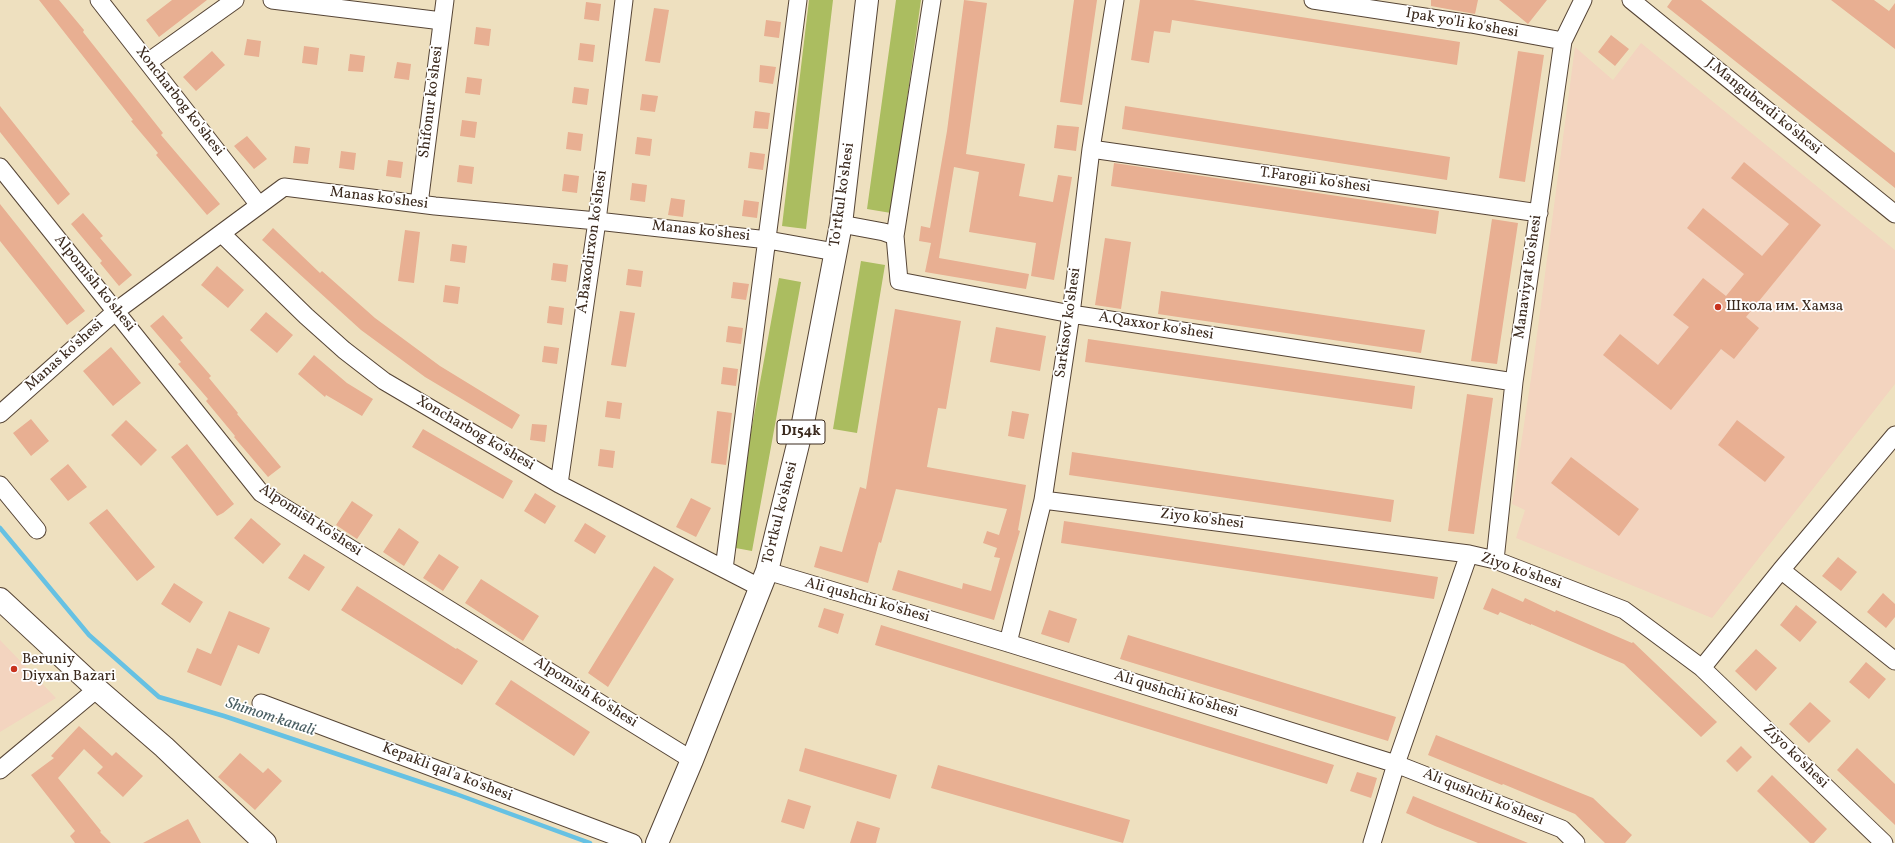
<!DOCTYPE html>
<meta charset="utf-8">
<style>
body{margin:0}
canvas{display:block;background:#eee0bf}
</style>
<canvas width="1895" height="843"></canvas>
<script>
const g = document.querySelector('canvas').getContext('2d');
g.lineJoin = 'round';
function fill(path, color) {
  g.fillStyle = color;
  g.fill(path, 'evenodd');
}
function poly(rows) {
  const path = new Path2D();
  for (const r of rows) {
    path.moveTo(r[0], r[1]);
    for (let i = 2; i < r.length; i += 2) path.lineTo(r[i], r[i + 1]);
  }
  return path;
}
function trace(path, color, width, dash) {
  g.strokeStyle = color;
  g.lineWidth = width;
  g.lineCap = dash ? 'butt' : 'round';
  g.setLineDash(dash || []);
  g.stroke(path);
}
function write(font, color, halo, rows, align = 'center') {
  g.font = font + ' Vollkorn,serif';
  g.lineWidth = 3.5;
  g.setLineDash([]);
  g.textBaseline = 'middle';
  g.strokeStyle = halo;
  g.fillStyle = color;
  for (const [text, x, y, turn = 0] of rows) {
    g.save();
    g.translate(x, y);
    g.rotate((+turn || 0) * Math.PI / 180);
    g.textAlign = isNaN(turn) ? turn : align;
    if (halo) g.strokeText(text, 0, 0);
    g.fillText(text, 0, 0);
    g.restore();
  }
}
fill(poly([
 [1641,43,1895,250,1895,384,1712,618,1516,538,1525,510,1512,504,1533,365,1575,47,1613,80],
 [0,640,56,698,0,732]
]), '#f3d4bf');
fill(poly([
 [809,0,833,0,806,229,782,226],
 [896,0,921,0,891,213,867,209],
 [861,261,885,265,857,433,833,429],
 [779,278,801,282,752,551,730,547]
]), '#abbd60');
trace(poly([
 [0,528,89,635,159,697,224,716,456,794,590,843]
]), '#66c1e3', 4.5);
fill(poly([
 [39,0,59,0,84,30,83,32,163,133,161,135,220,204,207,215,156,155,158,153,131,121,133,120],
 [172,0,207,0,159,37,146,20],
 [964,0,987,3,966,154,1025,164,1019,196,1053,202,1058,175,1072,177,1054,280,1031,276,1036,243,969,232,979,172,954,167,939,258,1029,274,1026,289,925,272,931,243,919,241,921,226,930,228,947,131],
 [1074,0,1097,0,1082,105,1060,102],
 [1140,0,1193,0,1460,42,1457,65,1172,20,1170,33,1154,31,1149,63,1131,60],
 [1431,0,1478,0,1475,14,1431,6],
 [1499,0,1547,0,1528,24],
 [1672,0,1701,0,1895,153,1895,188,1667,7],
 [1831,0,1874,0,1889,11,1895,3,1895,49],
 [586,2,601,4,599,21,584,19],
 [654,8,669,10,660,63,645,61],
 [766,20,781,22,779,38,764,36],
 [476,27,491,29,489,46,474,44],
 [1611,35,1629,49,1615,66,1598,52],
 [247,39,261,41,259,57,244,55],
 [580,43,595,45,593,62,578,60],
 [304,46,319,48,317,65,302,63],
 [212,51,225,65,196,91,183,77],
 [1518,51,1544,55,1525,182,1499,178],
 [350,54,365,56,363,72,348,71],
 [397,62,411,64,409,80,394,78],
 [760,65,776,67,773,84,759,82],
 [467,77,482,79,480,95,465,93],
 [574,87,589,89,587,105,572,103],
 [642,94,658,96,655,112,640,110],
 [0,106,70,194,58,205,0,132],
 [1125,106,1450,157,1447,180,1122,129],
 [755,111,770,113,768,129,753,128],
 [462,120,477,122,475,138,460,136],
 [1057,125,1079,127,1076,151,1054,148],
 [568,132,583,134,581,151,566,149],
 [247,136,267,159,254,169,234,146],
 [637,137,652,139,650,156,635,154],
 [295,146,310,148,308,164,293,163],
 [341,151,356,153,354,170,339,168],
 [750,152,765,154,763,170,748,168],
 [388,160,403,162,401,178,386,176],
 [1744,162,1821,225,1746,317,1759,328,1734,359,1721,349,1671,410,1603,355,1620,334,1658,365,1689,327,1673,315,1703,278,1726,296,1744,274,1687,228,1703,208,1762,256,1789,224,1731,178],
 [1114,163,1439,211,1436,234,1111,186],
 [459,165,474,167,472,184,457,182],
 [564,174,579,176,577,193,562,191],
 [632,183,647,185,645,202,630,200],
 [671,198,685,200,683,217,668,215],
 [744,200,759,202,757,218,742,216],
 [0,204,85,311,67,325,0,241],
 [83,213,103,236,100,238,132,275,119,286,100,263,102,261,71,224],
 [1492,219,1518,223,1497,364,1471,361],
 [273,228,320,273,322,271,375,318,440,366,520,415,512,429,425,377,361,330,262,240],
 [405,230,420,232,414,283,398,281],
 [1105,238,1131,242,1121,309,1095,305],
 [452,244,467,246,465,263,450,261],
 [553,263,568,265,566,282,551,280],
 [217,266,244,290,228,308,201,285],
 [628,269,643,271,641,287,626,285],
 [733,282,749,284,746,300,731,298],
 [445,285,460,287,458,304,443,302],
 [1161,291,1425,330,1421,353,1158,314],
 [549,306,564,308,562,325,547,323],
 [895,309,961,321,946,409,938,408,927,467,1026,485,1018,530,1020,531,994,620,892,590,898,570,962,589,963,583,991,591,1000,558,994,557,997,548,983,543,987,531,999,535,1007,509,896,489,881,543,879,542,868,583,814,567,820,546,842,552,860,487,866,489],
 [620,311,635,313,626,367,611,365],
 [266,312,293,335,277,353,250,330],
 [163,315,183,338,180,340,211,376,209,378,238,413,237,414,281,467,268,477,234,437,235,436,206,401,208,399,178,364,181,362,150,326],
 [728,326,743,328,741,344,726,342],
 [996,327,1046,336,1040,371,990,362],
 [1088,339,1415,386,1412,409,1085,362],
 [544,346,559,348,557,364,542,362],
 [111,347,141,383,113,406,83,371],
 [314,355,347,383,373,399,362,416,326,395,325,397,298,374],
 [723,367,738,369,736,386,721,384],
 [1467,394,1493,398,1474,534,1448,531],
 [607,401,622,403,620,419,605,417],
 [717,411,732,413,726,465,711,463],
 [1012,411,1029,414,1024,439,1008,436],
 [31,419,49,441,31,456,13,433],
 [126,420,157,450,141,466,111,435],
 [1737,420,1785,457,1765,482,1718,445],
 [532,424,547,425,545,442,530,440],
 [423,429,513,481,503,499,412,447],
 [187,444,234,504,223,513,217,516,171,457],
 [600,449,615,451,613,468,598,466],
 [1072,452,1394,500,1391,522,1069,475],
 [1571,457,1639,509,1619,536,1551,483],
 [68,464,87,487,68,501,50,479],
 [535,493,556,506,545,524,524,511],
 [691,498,711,508,696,537,676,527],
 [352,501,373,515,357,539,336,525],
 [107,509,155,567,137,581,89,523],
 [251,518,281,544,263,564,234,538],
 [1064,521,1438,577,1434,599,1061,543],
 [585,523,606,536,595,554,574,541],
 [399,528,419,542,404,566,383,552],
 [304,554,325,567,309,591,288,578],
 [439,554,459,567,443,591,423,578],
 [1838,557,1857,572,1841,591,1822,576],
 [654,566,674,579,608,687,588,673],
 [481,579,539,616,523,641,465,603],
 [174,583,203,602,190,623,161,604],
 [357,586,456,649,457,648,478,661,462,685,341,610],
 [1492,588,1523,602,1525,598,1555,612,1556,610,1632,643,1633,642,1717,722,1701,737,1624,664,1531,624,1531,625,1500,612,1498,615,1483,609],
 [1883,593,1895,604,1895,617,1886,628,1867,612],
 [1796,605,1817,622,1800,642,1780,625],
 [824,608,844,614,838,634,818,627],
 [1049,610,1077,619,1069,643,1041,634],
 [229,611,270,628,259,654,238,645,221,686,187,672,197,648,211,654],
 [881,625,1334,765,1327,784,875,645],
 [1128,635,1396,717,1388,741,1120,659],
 [1756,649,1777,668,1756,691,1735,671],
 [1866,662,1886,679,1869,699,1849,682],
 [511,680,590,732,574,756,495,704],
 [1810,702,1831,721,1809,743,1789,724],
 [79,726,112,756,116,752,143,776,123,797,97,773,103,767,84,749,58,778,101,831,100,832,111,843,75,843,70,836,75,831,31,775,54,758,51,756],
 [1436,735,1593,798,1632,835,1625,843,1605,843,1575,814,1503,784,1502,785,1428,755],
 [1741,746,1752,757,1737,772,1726,761],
 [805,748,897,775,890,799,799,771],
 [1857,748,1895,784,1895,825,1837,770],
 [240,753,263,773,268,768,282,781,255,810,218,777],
 [938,765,1130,820,1123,843,931,788],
 [1357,772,1377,778,1371,798,1350,791],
 [1772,775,1827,829,1814,843,1810,843,1757,791],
 [1413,796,1528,843,1478,843,1435,826,1406,813],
 [788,799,811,806,804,829,781,822],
 [188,819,201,843,143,843],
 [857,821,880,828,876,843,850,843]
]), '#e8af92');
const street = poly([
 [99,0,259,205],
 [272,0,442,21],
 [1313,0,1471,24,1563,41],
 [1631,0,1895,214],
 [148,62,235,0],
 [1091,149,1539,213],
 [0,167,261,493,692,760],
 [419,204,445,0],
 [841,224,884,232,895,236,899,281,1071,314,1514,382],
 [222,234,306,316,344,350,384,381,559,484,761,588],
 [895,236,932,0],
 [0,414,116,311,284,187,435,206,597,221,768,240,835,252],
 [559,484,597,221,624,0],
 [0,485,37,530],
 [1043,500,1469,554,1495,560,1624,610,1702,668,1884,843],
 [1495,560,1514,382,1563,41,1583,0],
 [724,569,798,0],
 [1781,570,1895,661],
 [767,571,1008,643,1396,764,1562,829,1576,843],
 [1008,643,1043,500,1071,314,1091,149,1115,0],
 [1702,668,1781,570,1895,435],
 [261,703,633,843],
 [0,770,97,689],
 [1372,843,1396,764,1469,554]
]);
const secondary = poly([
 [0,599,97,689,164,747,265,843]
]);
const primary = poly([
 [657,843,692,760,767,571,802,428,841,224,867,0]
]);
trace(street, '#564536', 19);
trace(secondary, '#564536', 24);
trace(primary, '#564536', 24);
trace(street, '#fff', 17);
trace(secondary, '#fff', 22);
trace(primary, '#fff', 22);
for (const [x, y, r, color] of [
 [1718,307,4,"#c8321e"],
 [14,669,4,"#c8321e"]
]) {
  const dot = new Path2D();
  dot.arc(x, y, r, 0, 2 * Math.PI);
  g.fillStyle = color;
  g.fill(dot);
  trace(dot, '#fff', 1.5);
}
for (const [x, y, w] of [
 [801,432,48]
]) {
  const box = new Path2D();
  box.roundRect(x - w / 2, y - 12, w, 24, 3);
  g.fillStyle = '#fff';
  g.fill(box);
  trace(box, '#3b2a1e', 1);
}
write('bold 14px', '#3b2a1e', null, [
 ["D154k",801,432]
]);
write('15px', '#3b2a1e', '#fff', [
 ["Ipak yo'li ko'shesi",1462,24,10],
 ["Xoncharbog ko'shesi",179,102,52],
 ["Shifonur ko'shesi",432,102,-83],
 ["J.Manguberdi ko'shesi",1763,107,39],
 ["T.Farogii ko'shesi",1315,181,8],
 ["To'rtkul ko'shesi",843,195,-82],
 ["Manas ko'shesi",379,199,7],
 ["Manas ko'shesi",701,232,6],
 ["A.Baxodirxon ko'shesi",593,242,-82],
 ["Manaviyat ko'shesi",1529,277,-82],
 ["Alpomish ko'shesi",94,284,51],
 ["Sarkisov ko'shesi",1069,323,-82],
 ["A.Qaxxor ko'shesi",1156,327,9],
 ["Manas ko'shesi",65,356,-42],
 ["Xoncharbog ko'shesi",475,434,30],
 ["To'rtkul ko'shesi",781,513,-76],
 ["Ziyo ko'shesi",1202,520,7],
 ["Alpomish ko'shesi",310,521,33],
 ["Ziyo ko'shesi",1521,572,19],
 ["Ali qushchi ko'shesi",867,601,16],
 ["Alpomish ko'shesi",585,693,32],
 ["Ali qushchi ko'shesi",1176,695,17],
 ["Ziyo ko'shesi",1795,757,44],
 ["Kepakli qal'a ko'shesi",447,773,21],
 ["Ali qushchi ko'shesi",1483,798,22]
]);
write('15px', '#3b2a1e', '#fff', [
 ["Школа им. Хамза",1726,307],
 ["Beruniy",22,660],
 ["Diyxan Bazari",22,677]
], 'left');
write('italic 16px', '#4a5f63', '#fff', [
 ["Shimom kanali",270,718,18]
]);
</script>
